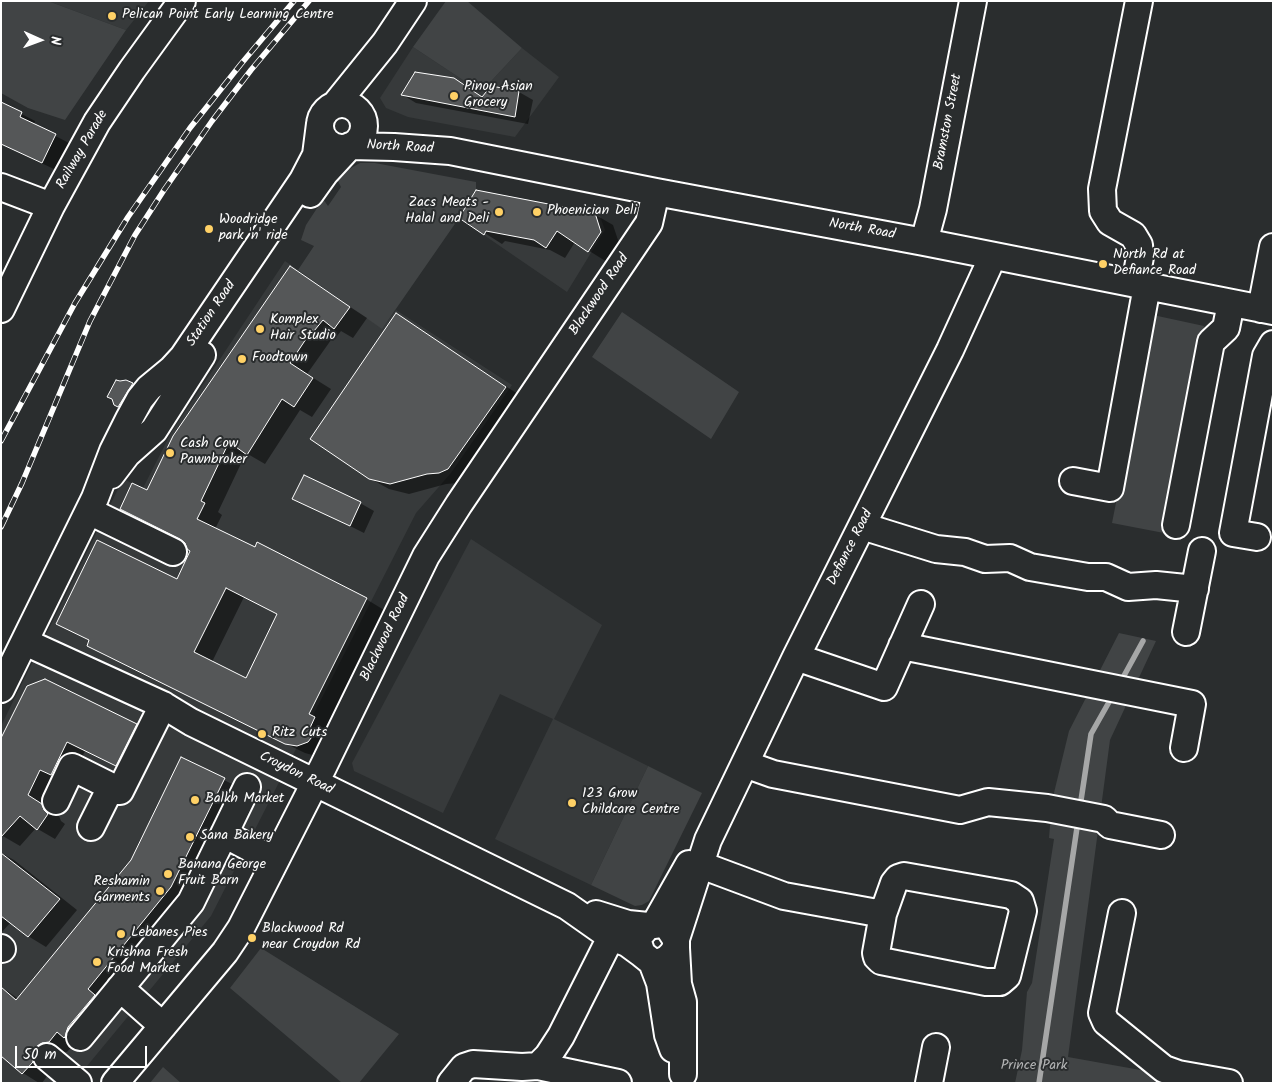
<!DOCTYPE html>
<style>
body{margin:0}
#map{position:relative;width:1274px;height:1084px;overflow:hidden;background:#2a2d2e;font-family:Kalam,sans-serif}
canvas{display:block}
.frame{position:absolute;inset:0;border:2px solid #fff;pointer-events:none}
.north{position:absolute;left:15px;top:15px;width:50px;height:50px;-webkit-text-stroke:4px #2a2d2e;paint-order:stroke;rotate:92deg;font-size:14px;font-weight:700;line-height:20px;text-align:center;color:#fff}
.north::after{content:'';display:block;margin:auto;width:18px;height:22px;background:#fff;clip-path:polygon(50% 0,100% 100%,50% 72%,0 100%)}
.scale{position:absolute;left:15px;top:1046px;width:132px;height:22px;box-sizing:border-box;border:2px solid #fff;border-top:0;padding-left:6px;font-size:15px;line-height:18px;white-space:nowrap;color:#fff;-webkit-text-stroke:4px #2a2d2e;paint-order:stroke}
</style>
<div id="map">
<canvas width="1274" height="1084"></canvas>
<div class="frame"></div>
<div class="north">N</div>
<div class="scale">50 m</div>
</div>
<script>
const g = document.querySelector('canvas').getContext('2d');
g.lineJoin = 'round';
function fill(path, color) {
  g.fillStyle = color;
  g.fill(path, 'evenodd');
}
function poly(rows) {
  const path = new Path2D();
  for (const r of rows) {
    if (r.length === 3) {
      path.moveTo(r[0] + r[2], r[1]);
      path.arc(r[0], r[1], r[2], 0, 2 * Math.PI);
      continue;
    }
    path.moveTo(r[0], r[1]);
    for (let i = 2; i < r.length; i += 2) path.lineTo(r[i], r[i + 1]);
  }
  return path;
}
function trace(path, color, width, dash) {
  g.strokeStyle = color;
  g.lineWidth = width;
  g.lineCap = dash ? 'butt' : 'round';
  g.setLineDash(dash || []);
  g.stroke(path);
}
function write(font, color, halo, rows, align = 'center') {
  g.font = font + ' Kalam,sans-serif';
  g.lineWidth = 4;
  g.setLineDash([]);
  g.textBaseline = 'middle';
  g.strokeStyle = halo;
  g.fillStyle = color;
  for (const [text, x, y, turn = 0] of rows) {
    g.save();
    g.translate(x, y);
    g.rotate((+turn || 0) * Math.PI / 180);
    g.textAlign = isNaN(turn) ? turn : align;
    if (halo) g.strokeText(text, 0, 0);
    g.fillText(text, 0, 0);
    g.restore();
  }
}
fill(poly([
 [48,1,149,1,126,30],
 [413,47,481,92,522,48,559,77,515,137,408,117,386,108,380,98],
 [476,190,599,213,605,230,567,292,459,218],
 [285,261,382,328,396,310,512,385,451,473,416,513,211,916,73,1083,1,1083,1,726,123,479,143,488,171,433],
 [471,539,602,625,554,719,648,766,591,885,495,839,553,719,500,694,443,813,354,771,352,763]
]), '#373a3b');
fill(poly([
 [1,1,48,1,126,30,65,120,28,108,1,93],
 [446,1,467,1,522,48,481,92,413,47],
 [360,163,375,163,476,182,476,190,459,218,382,329,298,270,314,246,301,240,306,225,323,199,328,206,341,187,337,179,344,172],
 [622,312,739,392,711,439,592,357],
 [1153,315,1204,326,1164,533,1112,523],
 [1119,633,1156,641,1110,740,1068,1057,1146,1071,1156,1083,1015,1083,1022,1050,1027,992,1032,983,1054,839,1049,838,1052,801,1069,731],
 [648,766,702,793,649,901,642,905,635,906,591,885],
 [261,948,399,1034,359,1083,342,1083,230,988],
 [163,1067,181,1083,150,1083]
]), '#414445');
fill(poly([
 [519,92,533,100,528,124,416,103,403,95,483,98],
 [1,103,35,121,34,125,69,143,56,170,1,144],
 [594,214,613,225,619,243,607,262,575,242,565,258,550,250,505,241,502,244,461,218],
 [290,268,367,318,353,338,341,331,333,341,331,340,307,374,331,389,312,417,300,410,265,464,246,453,218,512,222,515,215,529,366,599,384,610,327,725,332,728,316,756,305,753,106,656,88,646,90,641,58,624,177,581,192,550,185,541,122,509,147,492],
 [244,597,278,614,247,680,212,662],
 [396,315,524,398,458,483,446,484,409,494,389,489,369,478],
 [126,381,142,389,128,411,115,404],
 [294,498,360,503,374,511,364,533],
 [136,726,153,736,134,775,85,751,69,784,44,806,59,816,61,821,65,824,55,839,36,828,20,846,1,835,1,741],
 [182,759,242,789,189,898,75,1043,67,1052,61,1052,50,1072,42,1083,39,1083,23,1073,1,1054,1,987,19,999,132,861],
 [1,853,14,860,77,910,46,947,28,936,11,922,1,933]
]), '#0007');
trace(poly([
 [1120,683,1143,641],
 [1080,807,1091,734,1113,695],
 [1039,1083,1078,821]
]), '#a6a7a7', 5.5);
const building = poly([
 [415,72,454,78,482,97,491,86,519,91,515,117,401,95,415,72],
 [1,102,22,112,20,117,56,134,42,163,1,144,1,102],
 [476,190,595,213,601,232,588,252,557,231,546,248,534,240,486,231,484,235,459,218,476,190],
 [290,266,350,307,334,329,323,320,314,331,312,330,290,363,313,378,294,407,282,399,247,455,229,442,201,501,205,503,197,519,253,546,255,547,257,542,367,598,309,714,315,717,309,730,315,733,308,742,297,746,285,744,87,646,89,640,56,624,97,540,177,579,190,551,187,549,185,543,180,539,120,509,132,483,147,490,173,436,290,266],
 [226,588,277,614,246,678,194,652,226,588],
 [396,313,506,387,448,469,439,473,427,474,390,484,369,479,310,439,396,313],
 [116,380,120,381,126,380,133,383,118,407,114,405,112,399,107,397,116,380],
 [304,475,361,502,350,526,292,499,304,475],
 [45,679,137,724,116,766,67,742,51,775,40,770,28,795,42,804,44,810,48,814,37,830,20,816,1,837,1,738,27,686,45,679],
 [181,757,225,778,171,887,88,989,95,995,68,1027,65,1037,64,1038,57,1032,49,1042,42,1043,36,1047,32,1054,33,1062,22,1074,1,1056,1,987,16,1000,131,860,181,757],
 [1,853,60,899,28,937,1,916,1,853]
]);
fill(building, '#555758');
trace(building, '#fff', 1);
const minor = poly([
 [342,126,22],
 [335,105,385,43,413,1],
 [350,146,394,147,450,151,656,192,924,242,1273,311],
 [1,187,51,206],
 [310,194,325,173,349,147],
 [924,242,933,209,973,1],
 [1135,284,1140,257,1139,245,1133,235,1110,222,1103,211,1102,189,1139,1],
 [1,309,51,206,97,122,132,70,182,1],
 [1261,309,1273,247],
 [111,475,127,454,154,430,202,355],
 [1073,481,1110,488,1147,286],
 [89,511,173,552],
 [1176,525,1211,342,1226,328,1231,303],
 [862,526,936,549,965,552,985,559,1010,558,1030,567,1088,577,1106,577,1128,587,1156,585,1195,589],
 [1257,537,1233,533,1266,356,1273,344],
 [1186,632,1202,551],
 [25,642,163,705,191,722,567,906,611,937,627,943,642,954],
 [902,646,1192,704,1184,748],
 [796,657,884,687,921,604],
 [1,689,95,498,113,451,129,419,140,399,149,388,172,369,183,357,303,180,316,155,320,124],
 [745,764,773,774,960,810,988,802,1047,808,1104,819,1110,825,1161,835],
 [56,801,72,767,120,791,163,705],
 [91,827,111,787],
 [224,834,275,861],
 [701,865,784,896,883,914,876,953,877,957,881,961,986,982,1000,982,1007,976,1023,911,1020,901,1011,895,904,876,898,878,894,883,883,914],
 [1122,913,1102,1013,1106,1022,1164,1069,1178,1074,1229,1083],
 [596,914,628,924,648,926,662,924,668,927,676,939,676,948,672,954,667,959,660,962,652,962,642,954,638,942,639,936,648,926],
 [655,924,689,864],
 [676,939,708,840,796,657,950,350,993,256],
 [1,948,2,949],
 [676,948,678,984,683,1002,683,1074],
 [652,962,660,983,668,1035,673,1049],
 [120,988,163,1026],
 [80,1037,191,902,247,787],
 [47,1057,78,1083],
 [538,1066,618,1083],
 [115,1083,225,952,241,928,323,767,426,556,459,504,649,223,656,192],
 [451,1083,464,1067,473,1064,522,1067,538,1066,548,1056,561,1036,611,937],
 [929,1083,936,1047]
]);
trace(minor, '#fff', 30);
trace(minor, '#2a2d2e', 26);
const rail = poly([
 [1,441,75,303,128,217,190,128,241,64,294,1],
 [1,527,22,483,90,321,135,235,164,190,212,121,251,70,309,1]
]);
trace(rail, '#fff', 5.5);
trace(rail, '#2a2d2e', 4, [11]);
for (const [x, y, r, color] of [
 [112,16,5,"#ffd166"],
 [454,96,5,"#ffd166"],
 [499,212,5,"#ffd166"],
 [537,212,5,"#ffd166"],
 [209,229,5,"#ffd166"],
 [1103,264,5,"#ffd166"],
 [260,329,5,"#ffd166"],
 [242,359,5,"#ffd166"],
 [170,453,5,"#ffd166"],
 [262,734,5,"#ffd166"],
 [195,800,5,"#ffd166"],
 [572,803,5,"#ffd166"],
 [190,837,5,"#ffd166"],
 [168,874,5,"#ffd166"],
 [160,891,5,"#ffd166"],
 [121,934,5,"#ffd166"],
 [252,938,5,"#ffd166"],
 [97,962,5,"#ffd166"]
]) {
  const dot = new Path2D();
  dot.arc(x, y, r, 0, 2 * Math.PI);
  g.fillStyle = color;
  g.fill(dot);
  trace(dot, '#2a2d2e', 2);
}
write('14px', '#fff', '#2a2d2e', [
 ["Pelican Point Early Learning Centre",122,16],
 ["Pinoy Asian",464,88],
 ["Grocery",464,104],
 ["Zacs Meats -",489,204,"right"],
 ["Halal and Deli",489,220,"right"],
 ["Phoenician Deli",547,212],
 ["Woodridge",219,221],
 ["park 'n' ride",219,237],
 ["North Rd at",1113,256],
 ["Defiance Road",1113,272],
 ["Komplex",270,321],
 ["Hair Studio",270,337],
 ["Foodtown",252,359],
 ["Cash Cow",180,445],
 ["Pawnbroker",180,461],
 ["Ritz Cuts",272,734],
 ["123 Grow",582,795],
 ["Childcare Centre",582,811],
 ["Balkh Market",205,800],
 ["Sana Bakery",200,837],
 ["Banana George",178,866],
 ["Fruit Barn",178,882],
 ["Reshamin",150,883,"right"],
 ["Garments",150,899,"right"],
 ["Blackwood Rd",262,930],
 ["near Croydon Rd",262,946],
 ["Lebanes Pies",131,934],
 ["Krishna Fresh",107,954],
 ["Food Market",107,970]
], 'left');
write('14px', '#fff', '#2a2d2e', [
 ["Bramston Street",949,122,-79],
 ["North Road",400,148,3],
 ["Railway Parade",83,150,-60],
 ["North Road",862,230,10],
 ["Blackwood Road",600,295,-56],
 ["Station Road",212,314,-56],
 ["Defiance Road",851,548,-63],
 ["Blackwood Road",386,638,-64],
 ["Croydon Road",296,774,26]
]);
write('14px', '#b3b4b5', '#2a2d2e', [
 ["Prince Park",1034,1067]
]);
</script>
